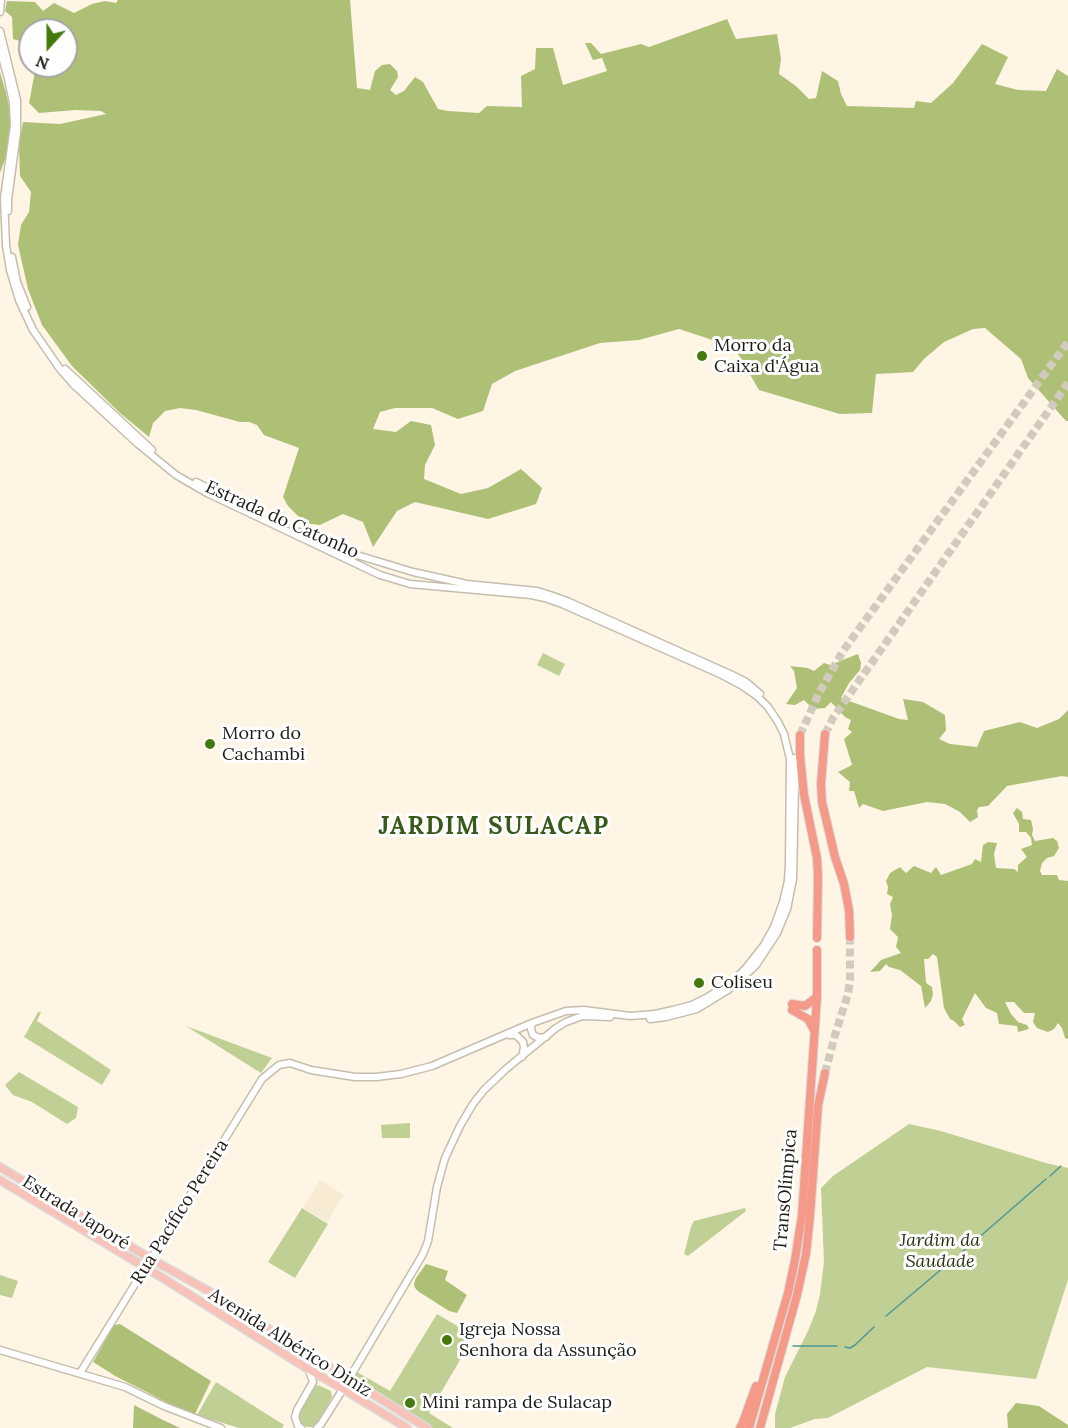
<!DOCTYPE html>
<meta charset="utf-8">
<style>
body{margin:0}
#map{position:relative;width:1068px;height:1428px;overflow:hidden;background:#fef5e5;font-family:Lora,serif}
canvas{display:block}
.north{position:absolute;left:18px;top:18px;width:60px;height:60px;box-sizing:border-box;background:#fff;border:2px solid #a6a5a2;border-radius:50%;rotate:201deg;font-size:16px;font-weight:700;line-height:24px;text-align:center;color:#201d17}
.north::after{content:'';display:block;margin:auto;width:21px;height:27px;background:#447a0c;clip-path:polygon(50% 0,100% 100%,50% 72%,0 100%)}
</style>
<div id="map">
<canvas width="1068" height="1428"></canvas>
<div class="north">N</div>
</div>
<script>
const g = document.querySelector('canvas').getContext('2d');
g.lineJoin = 'round';
function fill(path, color) {
  g.fillStyle = color;
  g.fill(path, 'evenodd');
}
function poly(rows) {
  const path = new Path2D();
  for (const r of rows) {
    path.moveTo(r[0], r[1]);
    for (let i = 2; i < r.length; i += 2) path.lineTo(r[i], r[i + 1]);
  }
  return path;
}
function trace(path, color, width, dash) {
  g.strokeStyle = color;
  g.lineWidth = width;
  g.lineCap = dash ? 'butt' : 'round';
  g.setLineDash(dash || []);
  g.stroke(path);
}
function write(font, color, halo, rows, align = 'center') {
  g.font = font + ' Lora,serif';
  g.lineWidth = 6;
  g.setLineDash([]);
  g.textBaseline = 'middle';
  g.strokeStyle = halo;
  g.fillStyle = color;
  for (const [text, x, y, turn = 0] of rows) {
    g.save();
    g.translate(x, y);
    g.rotate((+turn || 0) * Math.PI / 180);
    g.textAlign = isNaN(turn) ? turn : align;
    if (halo) g.strokeText(text, 0, 0);
    g.fillText(text, 0, 0);
    g.restore();
  }
}
fill(poly([
 [320,1180,344,1195,327,1222,303,1208]
]), '#f8ebd4');
fill(poly([
 [543,653,565,664,559,676,537,665],
 [38,1012,41,1012,37,1021,111,1070,102,1085,24,1037],
 [186,1026,272,1058,261,1073],
 [19,1072,78,1107,76,1118,67,1124,32,1102,13,1095,5,1085],
 [410,1123,410,1138,382,1138,381,1125],
 [909,1124,941,1131,1046,1163,1068,1168,1068,1280,1036,1379,927,1367,828,1418,815,1419,790,1428,775,1428,775,1414,785,1377,808,1331,816,1311,820,1294,824,1262,821,1188,833,1176],
 [302,1208,328,1224,295,1278,268,1262],
 [745,1208,746,1211,688,1256,684,1254,691,1227,694,1221],
 [0,1275,18,1281,12,1298,0,1295],
 [437,1314,474,1336,429,1413,453,1428,433,1428,353,1380,357,1372,390,1391],
 [216,1382,284,1425,282,1428,239,1428,197,1415],
 [318,1385,331,1391,332,1397,318,1422,313,1427,307,1427,300,1423,298,1416,299,1411,314,1387]
]), '#c0cf93');
fill(poly([
 [118,0,350,0,357,88,370,90,375,71,382,65,390,64,397,71,398,77,390,90,396,95,404,91,415,77,423,82,438,109,448,111,479,113,487,106,522,107,521,76,535,69,536,48,553,48,563,85,607,71,602,58,593,60,585,43,591,43,601,54,641,44,649,47,727,19,736,39,777,34,781,59,779,74,796,86,809,99,816,98,822,71,838,81,841,94,847,106,914,108,916,101,931,103,953,83,982,44,1008,57,995,84,1018,90,1046,91,1057,69,1068,76,1068,421,1066,421,1028,378,1021,359,985,328,973,329,944,342,925,358,913,372,876,374,872,413,840,414,759,390,734,347,679,329,639,340,600,343,515,371,492,384,483,411,458,419,432,408,395,408,380,412,373,429,396,432,411,421,431,425,435,445,425,465,424,479,461,494,488,488,521,469,542,488,536,504,488,519,415,502,397,511,373,547,363,522,343,514,320,525,305,523,288,506,283,497,299,448,264,435,257,425,249,422,240,422,196,410,180,408,165,411,153,423,149,437,120,413,72,366,42,325,28,289,18,245,21,225,29,212,31,192,20,176,19,145,23,122,60,124,106,114,101,111,76,110,39,113,29,103,36,66,66,66,66,30,30,30,30,44,13,39,12,17,5,11,7,1,35,2,43,11,54,3,74,13,92,4,105,1,116,3],
 [0,72,6,93,12,119,8,151,0,173],
 [858,654,861,663,860,670,849,683,841,698,899,719,908,720,903,699,923,702,945,715,946,730,939,739,950,744,977,747,984,731,1020,722,1037,728,1059,719,1068,710,1068,777,1062,776,1007,786,988,806,979,807,977,810,978,817,970,822,960,812,945,804,927,802,883,811,863,804,859,808,854,791,849,791,850,782,838,772,852,765,844,739,852,732,848,729,851,720,845,717,831,702,825,708,813,709,804,700,795,705,786,704,797,688,794,671,790,666,808,668,814,671,824,663,830,665],
 [1017,808,1022,812,1023,819,1031,820,1033,829,1032,835,1035,841,1053,838,1057,841,1059,848,1054,856,1047,858,1042,863,1040,871,1042,875,1057,875,1059,880,1068,881,1068,1039,1065,1038,1062,1028,1058,1023,1054,1029,1048,1032,1037,1028,1033,1022,1035,1013,1024,1013,1014,1002,1005,1002,1011,1014,1018,1022,1027,1025,1029,1029,1018,1032,1017,1026,999,1024,997,1013,986,1008,975,993,962,1019,965,1025,960,1027,954,1021,950,1019,944,1008,937,957,933,954,928,959,924,959,926,983,932,987,933,994,931,1001,925,1008,921,986,900,970,889,967,886,964,880,971,870,972,881,960,901,953,896,947,898,937,890,929,892,915,890,904,893,897,887,894,888,887,886,881,890,873,900,867,906,873,914,866,931,873,936,867,941,875,972,864,975,859,981,862,983,845,988,842,997,843,994,854,996,868,1014,869,1018,872,1018,865,1027,857,1021,849,1032,845,1031,838,1026,832,1019,832,1019,824,1013,813],
 [426,1264,448,1271,445,1280,467,1295,457,1313,449,1311,427,1297,419,1292,415,1288,414,1284,416,1278],
 [120,1324,211,1381,195,1414,171,1405,141,1389,117,1377,93,1362,114,1325],
 [1016,1403,1039,1406,1068,1425,1068,1428,1008,1428,1007,1414],
 [134,1405,161,1419,180,1428,133,1428]
]), '#aebf76');
trace(poly([
 [1050,1176,1061,1166],
 [960,1254,1046,1179],
 [886,1316,956,1257],
 [793,1346,837,1346],
 [845,1347,850,1348,855,1345,874,1327]
]), '#4e9896', 1.5);
trace(poly([
 [825,734,833,718,1068,383],
 [800,735,819,693,843,651,1068,342],
 [825,1073,835,1035,848,994,850,980,850,937]
]), '#d2cabc', 8, [8, 4]);
const secondary = poly([
 [0,12,1,0],
 [0,31,17,100,17,132,8,200,8,211],
 [0,49,8,79,13,103,14,126,4,198,6,245,10,270,19,300,33,330,60,369,74,385,138,444,176,475,207,493,380,575,410,584,531,595,545,598,562,604,722,675,741,685,757,696,768,707,778,722,784,734,790,759,789,864,788,881,783,902,774,927,764,945,746,968,735,979,708,997,692,1005,673,1010,655,1014,630,1016,584,1010,566,1011,532,1023,432,1066,401,1074,376,1077,355,1077,311,1070,290,1063,279,1065,262,1079,80,1373],
 [12,257,17,282,27,307],
 [65,369,152,450],
 [196,482,241,504],
 [299,532,347,552,413,572,467,584,537,591,550,595,567,601,730,674,746,682,760,694],
 [650,1019,666,1017,697,1009,728,990,737,983,756,965,777,933,787,909,793,879,795,784,794,758],
 [532,1023,531,1029,533,1035,539,1038,546,1037],
 [509,1035,516,1035,523,1042,524,1048,522,1057],
 [0,1350,125,1387,164,1406,221,1428],
 [301,1428,298,1426,295,1417,297,1410,313,1382,309,1370],
 [317,1428,321,1424,343,1389,423,1254,428,1241,437,1187,445,1158,460,1126,473,1104,484,1090,506,1069,556,1028,566,1022,582,1016,610,1017]
]);
const primary = poly([
 [0,1167,151,1259,223,1299,251,1318,427,1428],
 [0,1180,158,1275,308,1369,343,1389,407,1428]
]);
const motorway = poly([
 [825,734,821,784,822,802,835,857,844,884,849,910,850,937],
 [800,735,800,756,804,795,817,858,818,877,817,938],
 [792,1004,805,1006,817,997],
 [792,1010,808,1019,814,1030],
 [740,1428,743,1422,756,1386],
 [749,1428,788,1293,795,1260,802,1215,817,997,817,950],
 [760,1428,797,1295,806,1254,810,1216,818,1106,825,1073]
]);
trace(secondary, '#c6bdae', 9);
trace(primary, '#dbdbda', 10);
trace(motorway, '#dbdbda', 10);
trace(secondary, '#fff', 6);
trace(primary, '#f9c2b8', 7);
trace(motorway, '#f59989', 8);
for (const [x, y, r, color] of [
 [702,356,6,"#447a0c"],
 [210,744,6,"#447a0c"],
 [699,983,6,"#447a0c"],
 [447,1340,6,"#447a0c"],
 [410,1403,6,"#447a0c"]
]) {
  const dot = new Path2D();
  dot.arc(x, y, r, 0, 2 * Math.PI);
  g.fillStyle = color;
  g.fill(dot);
  trace(dot, '#fff', 2);
}
write('18px', '#201d17', '#fff', [
 ["Morro da",714,346],
 ["Caixa d'Água",714,367],
 ["Morro do",222,734],
 ["Cachambi",222,755],
 ["Coliseu",711,983],
 ["Igreja Nossa",459,1330],
 ["Senhora da Assunção",459,1351],
 ["Mini rampa de Sulacap",422,1403]
], 'left');
write('18px', '#201d17', '#fff', [
 ["Estrada do Catonho",282,520,24],
 ["TransOlímpica",786,1190,-85],
 ["Rua Pacífico Pereira",180,1212,-58],
 ["Estrada Japoré",76,1213,32],
 ["Avenida Albérico Diniz",290,1343,32]
]);
write('italic 18px', '#2d3414', '#fff', [
 ["Jardim da",940,1241],
 ["Saudade",940,1262]
]);
g.letterSpacing = '1.5px';
write('bold 24px', '#375a1b', '#fff', [
 ["JARDIM SULACAP",494,827]
]);
g.letterSpacing = '0px';
</script>
